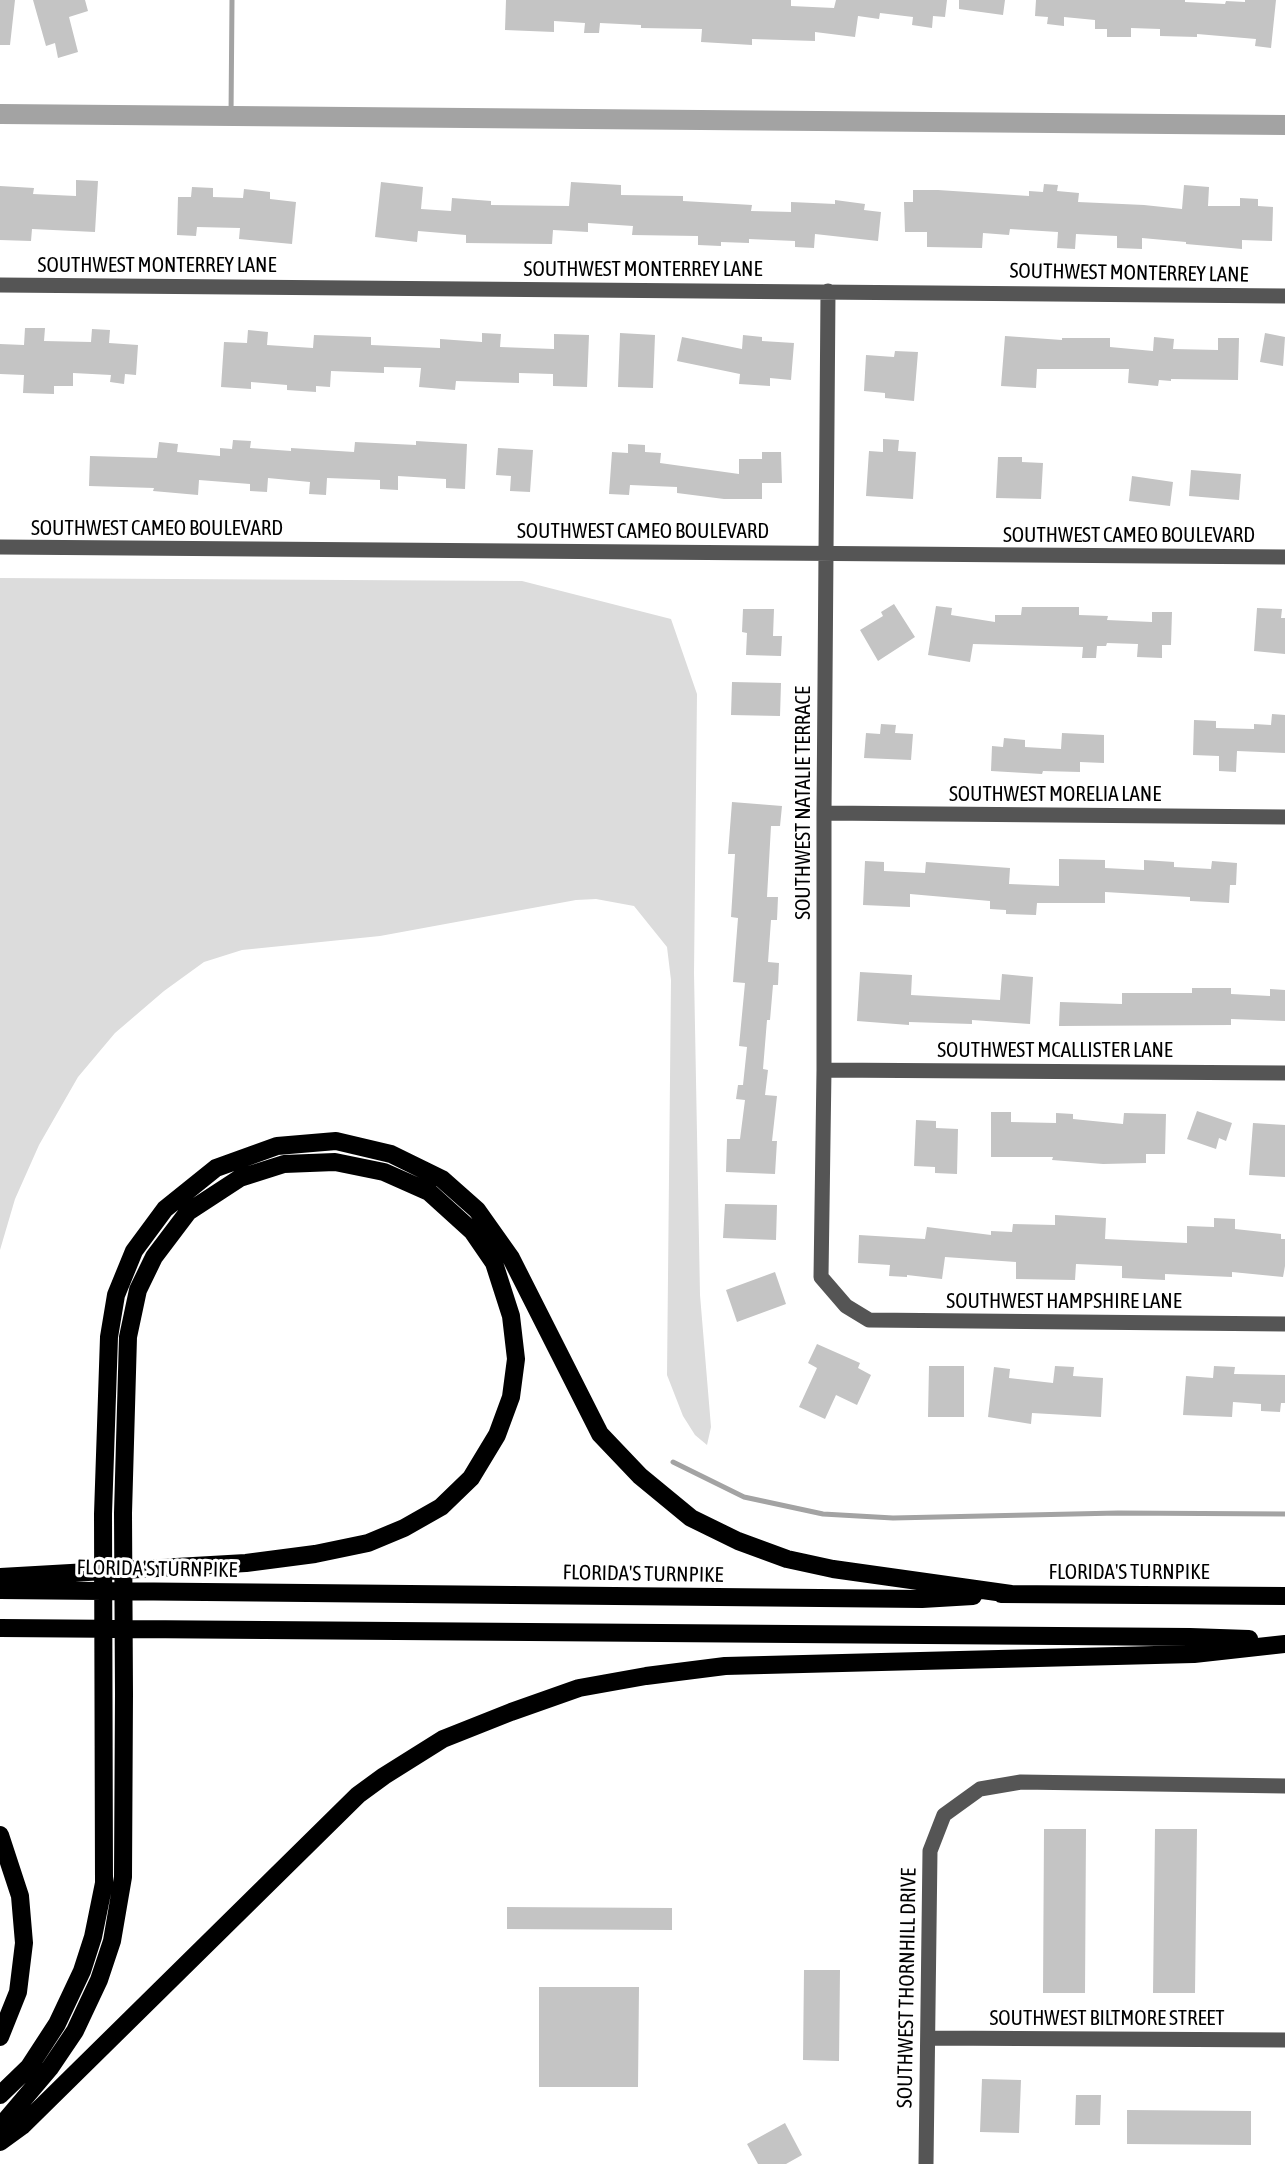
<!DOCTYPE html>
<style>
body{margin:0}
canvas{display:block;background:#fff}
</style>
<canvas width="1285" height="2164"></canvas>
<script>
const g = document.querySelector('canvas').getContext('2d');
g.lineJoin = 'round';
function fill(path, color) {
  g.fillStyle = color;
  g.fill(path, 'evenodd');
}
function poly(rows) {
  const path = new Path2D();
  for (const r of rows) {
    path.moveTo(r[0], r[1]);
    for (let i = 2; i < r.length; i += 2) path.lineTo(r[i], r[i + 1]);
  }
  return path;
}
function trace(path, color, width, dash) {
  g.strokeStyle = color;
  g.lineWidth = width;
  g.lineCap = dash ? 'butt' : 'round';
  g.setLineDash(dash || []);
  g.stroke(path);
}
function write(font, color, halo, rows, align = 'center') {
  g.font = font + ' "Asap Condensed",sans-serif';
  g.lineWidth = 6;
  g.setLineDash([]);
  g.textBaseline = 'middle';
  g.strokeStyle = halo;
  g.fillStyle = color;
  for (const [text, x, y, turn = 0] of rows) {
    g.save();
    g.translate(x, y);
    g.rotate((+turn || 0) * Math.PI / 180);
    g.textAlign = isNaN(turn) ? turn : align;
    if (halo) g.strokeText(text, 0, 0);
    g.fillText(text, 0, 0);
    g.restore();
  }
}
fill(poly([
 [0,578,522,581,671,619,697,694,694,973,700,1295,711,1427,707,1445,695,1435,683,1416,667,1375,671,980,667,947,634,906,596,899,576,900,380,936,242,950,204,962,164,991,115,1033,78,1077,39,1145,15,1199,0,1250]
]), '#dcdcdc');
trace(poly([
 [231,116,232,0],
 [673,1462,744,1497,823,1514,893,1518,1118,1513,1285,1514]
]), '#a3a3a3', 5);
trace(poly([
 [0,114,1285,125]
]), '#a3a3a3', 20);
fill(poly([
 [0,0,15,0,10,45,0,45],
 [33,0,85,0,88,11,69,17,78,52,58,58,55,43,46,46],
 [506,0,791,0,791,6,834,8,836,0,947,0,945,17,933,16,932,28,912,25,913,17,880,13,879,19,858,16,855,37,815,32,815,41,752,39,752,45,701,42,702,29,641,28,641,25,600,23,599,33,584,33,585,23,554,21,554,32,505,30],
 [959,0,1005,0,1003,15,959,9],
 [1036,0,1185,0,1185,2,1225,4,1226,1,1245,2,1245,0,1276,0,1271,48,1255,46,1256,39,1197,34,1197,37,1160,36,1160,29,1131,28,1131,37,1107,37,1107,29,1095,29,1095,20,1064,17,1064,26,1047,24,1048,17,1035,16],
 [76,180,98,181,95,232,32,229,31,241,0,240,0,186,34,188,33,194,76,196],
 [381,182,423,187,421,209,451,211,452,198,491,201,491,205,569,206,571,182,621,185,621,195,683,196,683,201,752,205,751,211,791,212,791,202,835,204,835,200,865,204,864,210,881,212,878,241,815,234,814,248,795,247,795,241,749,239,749,243,721,242,721,246,698,245,698,236,632,235,633,226,588,223,588,232,553,230,552,244,466,243,466,235,418,231,417,242,375,237],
 [1044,184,1058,185,1057,191,1079,193,1078,202,1144,205,1182,209,1184,185,1209,187,1208,206,1240,206,1240,198,1258,199,1258,206,1273,207,1272,241,1242,240,1242,249,1186,244,1186,242,1142,238,1142,249,1117,248,1117,236,1076,234,1075,249,1057,248,1058,232,1010,229,1009,235,983,233,982,248,927,247,927,232,905,232,904,202,913,202,913,190,938,190,1029,196,1029,191,1043,192],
 [192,187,213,188,213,197,243,198,244,189,270,192,270,199,296,202,292,244,239,239,240,228,197,227,196,236,177,235,178,197,191,197],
 [25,328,45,328,44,341,91,342,92,329,110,330,109,343,138,345,136,375,125,374,124,384,110,382,111,375,73,373,73,386,54,386,54,394,23,393,24,375,0,374,0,344,24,345],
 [248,330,268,332,267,345,313,348,314,335,371,337,371,345,440,348,440,339,482,342,482,333,501,334,500,347,554,349,554,334,589,335,587,387,553,386,553,374,519,373,519,383,456,381,455,390,419,387,421,368,384,367,384,373,331,371,330,387,316,386,316,392,287,390,287,385,251,382,251,389,221,387,224,342,247,343],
 [620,333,655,335,653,388,618,387],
 [1265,333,1285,337,1283,366,1260,362],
 [743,335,762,337,762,341,794,343,791,380,770,378,770,386,739,384,740,374,677,361,682,337,742,349],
 [1005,336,1062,340,1062,338,1110,338,1110,347,1153,351,1154,337,1174,339,1173,349,1218,350,1218,338,1239,338,1238,380,1171,379,1171,381,1159,380,1158,386,1128,383,1129,369,1037,369,1036,388,1001,386],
 [895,351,918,352,914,401,885,398,885,393,864,391,866,355,894,357],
 [883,439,899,440,898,451,916,452,913,499,866,496,869,451,883,452],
 [233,440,251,441,250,448,291,451,291,448,354,452,355,442,416,445,416,441,467,444,465,489,446,488,446,479,398,476,398,490,380,489,380,480,327,478,326,495,309,494,310,482,268,478,267,492,250,491,250,484,199,480,198,495,153,491,154,488,89,486,90,456,157,458,159,442,178,444,177,452,220,456,220,448,232,449],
 [628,444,645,445,645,452,661,453,660,463,739,474,739,459,762,459,762,452,781,452,782,483,762,483,762,499,724,499,677,493,677,487,630,485,629,495,609,494,612,452,628,453],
 [498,448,533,450,530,492,510,491,511,476,496,475],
 [998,457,1022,457,1022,462,1043,463,1041,499,996,498],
 [1191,470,1241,474,1239,500,1189,496],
 [1132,476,1173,482,1170,506,1129,501],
 [894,604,915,637,878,661,860,630,883,616,881,612],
 [936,606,952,608,951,615,995,622,995,615,1021,615,1022,607,1079,607,1079,615,1108,616,1107,620,1152,622,1152,612,1172,612,1171,645,1162,645,1162,658,1137,657,1138,644,1107,643,1106,646,1097,646,1096,658,1082,658,1083,647,973,644,970,662,928,655],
 [1257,608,1282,609,1281,618,1285,618,1285,654,1254,651],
 [743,609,774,609,773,636,782,636,781,656,746,655,747,633,742,632],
 [732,682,781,683,780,716,731,715],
 [1272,714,1285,715,1285,753,1237,751,1236,772,1219,771,1219,756,1193,755,1194,720,1216,721,1216,728,1254,729,1254,724,1271,725],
 [881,724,896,725,895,733,913,734,911,760,864,758,866,733,880,734],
 [1062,733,1104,735,1104,763,1080,762,1080,772,1043,771,1042,774,991,771,992,746,1003,747,1004,738,1025,740,1025,747,1061,749],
 [732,802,782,806,780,826,771,826,767,897,778,897,777,920,771,920,768,962,779,963,778,985,773,985,770,1020,767,1020,763,1069,768,1070,765,1095,777,1096,772,1141,777,1141,775,1174,726,1172,727,1139,740,1139,745,1100,736,1099,738,1085,743,1085,747,1047,739,1046,745,983,733,982,738,918,731,917,735,854,728,854],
 [1059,859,1105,860,1105,868,1144,870,1144,860,1174,862,1174,867,1211,869,1212,861,1237,863,1236,885,1230,885,1229,903,1190,901,1190,897,1105,892,1105,903,1037,903,1036,915,1006,914,1006,910,990,909,990,901,910,894,910,907,863,905,865,861,884,862,884,871,925,873,926,862,1010,868,1009,884,1059,886],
 [860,972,912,975,911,995,1000,1000,1002,974,1033,977,1030,1024,972,1020,972,1024,909,1022,909,1025,857,1021],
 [1192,988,1231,988,1231,994,1270,996,1270,989,1285,990,1285,1021,1231,1019,1231,1025,1059,1026,1060,1002,1122,1004,1122,993,1192,993],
 [1197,1111,1232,1123,1226,1141,1219,1138,1216,1149,1187,1139],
 [991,1112,1011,1112,1011,1122,1056,1123,1056,1113,1073,1114,1073,1119,1123,1124,1124,1113,1166,1114,1165,1154,1146,1154,1146,1163,1103,1164,1052,1160,1053,1157,991,1157],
 [916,1120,936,1121,936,1128,958,1129,957,1174,935,1173,935,1167,914,1166],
 [1253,1123,1285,1125,1285,1177,1249,1175],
 [725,1204,777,1205,776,1240,723,1238],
 [1055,1215,1106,1218,1105,1239,1187,1243,1187,1226,1214,1227,1214,1218,1235,1219,1235,1229,1281,1234,1281,1239,1285,1239,1285,1266,1283,1277,1232,1272,1232,1277,1165,1274,1165,1280,1122,1278,1122,1266,1076,1264,1075,1280,1016,1279,1016,1262,945,1257,942,1279,907,1275,907,1277,889,1276,890,1265,858,1263,859,1235,925,1239,927,1227,991,1235,991,1231,1012,1232,1013,1224,1055,1225],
 [775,1272,786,1304,737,1322,726,1290],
 [817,1344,860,1363,858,1368,871,1375,857,1405,836,1395,825,1419,799,1407,817,1368,808,1363],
 [929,1366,964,1366,964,1417,928,1417],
 [1055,1366,1074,1367,1073,1376,1103,1378,1101,1417,1032,1413,1031,1424,988,1417,994,1367,1010,1369,1009,1378,1053,1383],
 [1214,1366,1235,1367,1234,1374,1285,1375,1285,1403,1281,1403,1280,1412,1261,1411,1261,1404,1233,1402,1232,1417,1183,1415,1186,1376,1213,1378],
 [1044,1829,1086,1829,1085,1993,1043,1993],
 [1155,1829,1197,1829,1195,1993,1153,1993],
 [507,1907,672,1908,672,1930,507,1929],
 [804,1970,840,1970,839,2061,803,2060],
 [539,1987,639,1987,638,2087,539,2087],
 [982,2079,1021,2080,1019,2133,980,2132],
 [1076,2095,1101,2095,1100,2125,1075,2125],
 [1127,2110,1251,2111,1251,2145,1127,2144],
 [785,2123,802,2155,786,2164,758,2164,747,2144]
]), '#c4c4c4');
trace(poly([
 [0,285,1285,296],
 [828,291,824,813,824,1070,821,1277,846,1306,869,1320,1285,1324],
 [0,547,1285,557],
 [824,813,1285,817],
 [824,1070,1285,1073],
 [929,2038,1285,2040],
 [926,2164,930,1851,944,1815,980,1789,1021,1782,1285,1786]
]), '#555', 15);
trace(poly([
 [0,1577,246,1563,315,1554,368,1543,404,1528,441,1507,471,1478,497,1435,511,1397,516,1359,511,1316,494,1263,472,1231,429,1192,384,1172,335,1162,284,1164,240,1178,188,1212,154,1257,138,1290,128,1337,123,1513,124,1694,123,1877,112,1941,99,1980,75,2031,50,2068,0,2127],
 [0,1590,922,1599,973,1596],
 [1001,1594,1285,1596],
 [0,1628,1190,1637,1249,1639],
 [0,1835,20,1896,24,1943,18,1992,0,2037],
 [0,2095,29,2067,57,2024,82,1971,93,1937,104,1883,103,1514,109,1337,116,1295,134,1251,165,1209,216,1168,277,1146,336,1141,391,1154,442,1179,477,1210,511,1258,600,1434,640,1476,691,1518,738,1541,787,1559,833,1569,1011,1594],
 [0,2142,22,2126,358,1795,384,1776,443,1739,511,1712,579,1688,646,1676,725,1666,1194,1654,1285,1644]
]), '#000', 18);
write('21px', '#000', '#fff', [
 ["SOUTHWEST MONTERREY LANE",157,265],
 ["SOUTHWEST MONTERREY LANE",643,269],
 ["SOUTHWEST MONTERREY LANE",1129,273,1],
 ["SOUTHWEST CAMEO BOULEVARD",157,528],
 ["SOUTHWEST CAMEO BOULEVARD",643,531],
 ["SOUTHWEST CAMEO BOULEVARD",1129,535],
 ["SOUTHWEST MORELIA LANE",1055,794],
 ["SOUTHWEST NATALIE TERRACE",803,803,-90],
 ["SOUTHWEST MCALLISTER LANE",1055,1050],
 ["SOUTHWEST HAMPSHIRE LANE",1064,1301],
 ["FLORIDA'S TURNPIKE",157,1569,1],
 ["FLORIDA'S TURNPIKE",1129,1572],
 ["FLORIDA'S TURNPIKE",643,1574,1],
 ["SOUTHWEST THORNHILL DRIVE",907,1988,-89],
 ["SOUTHWEST BILTMORE STREET",1107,2018]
]);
</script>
